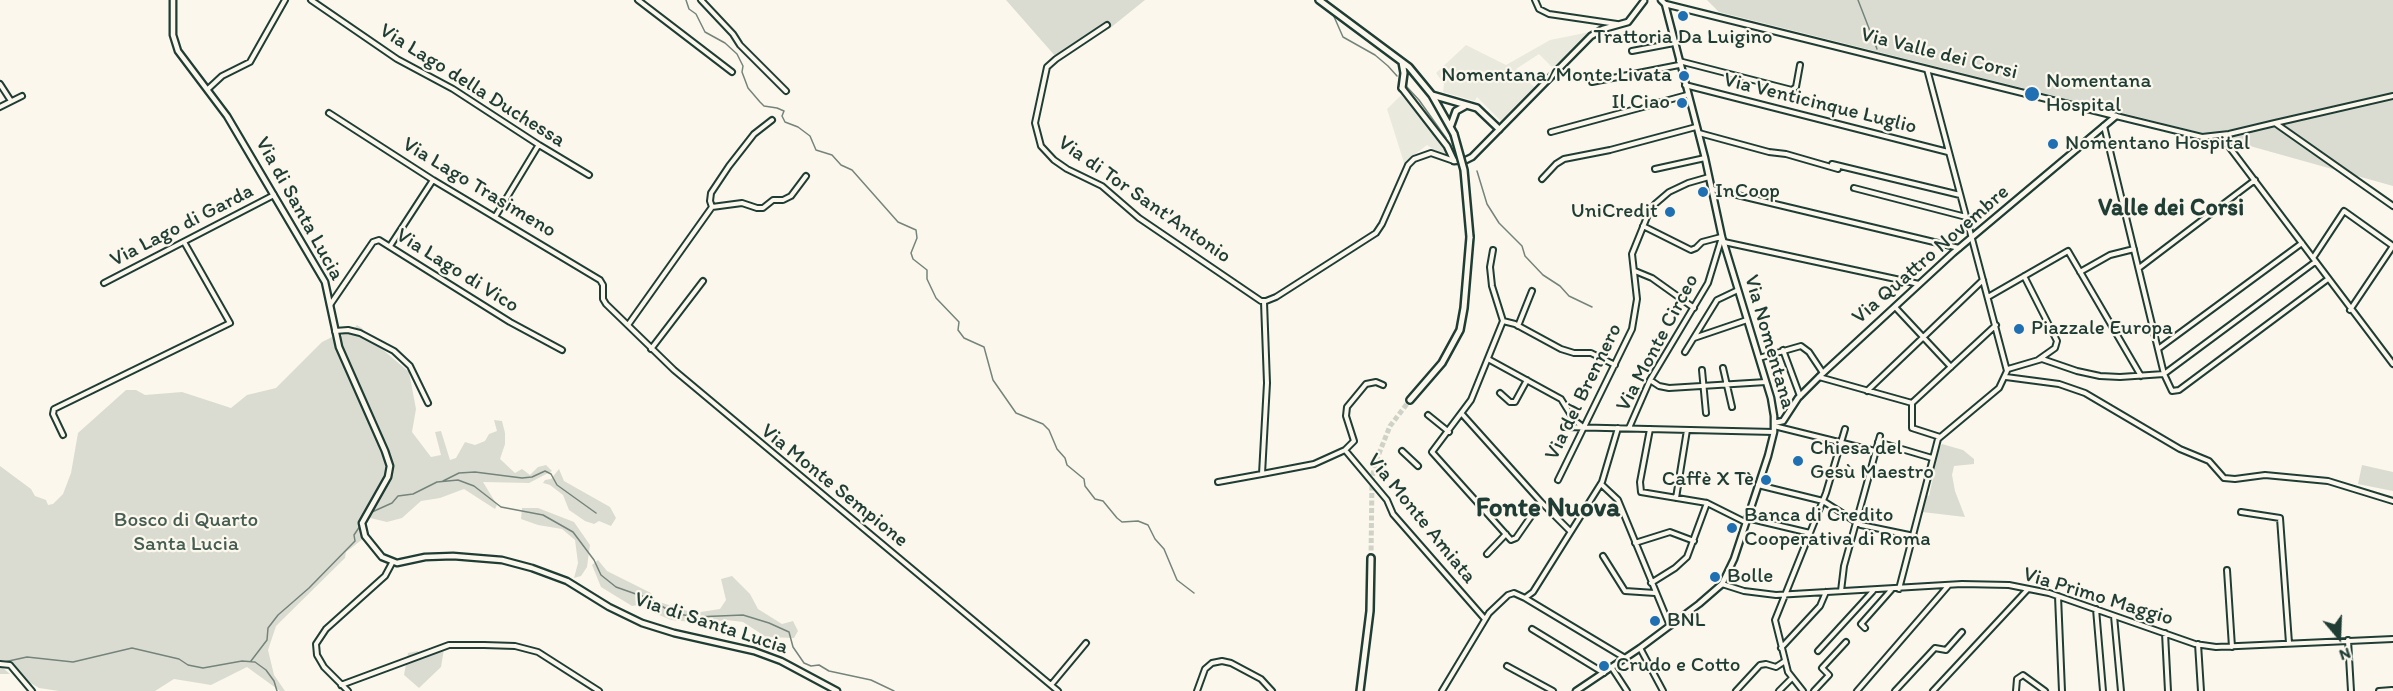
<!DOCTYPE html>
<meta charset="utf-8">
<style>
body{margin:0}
#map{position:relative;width:2393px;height:691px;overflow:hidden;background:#fbf7ec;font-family:Itim,sans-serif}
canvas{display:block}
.north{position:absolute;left:2309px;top:607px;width:60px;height:60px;-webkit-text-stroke:4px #fbf7ec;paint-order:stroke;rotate:161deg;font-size:16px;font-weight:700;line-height:24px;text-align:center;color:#1f3d34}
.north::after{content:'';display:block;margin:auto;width:21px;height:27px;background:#1f3d34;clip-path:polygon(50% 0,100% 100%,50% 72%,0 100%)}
</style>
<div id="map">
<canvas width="2393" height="691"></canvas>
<div class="north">N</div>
</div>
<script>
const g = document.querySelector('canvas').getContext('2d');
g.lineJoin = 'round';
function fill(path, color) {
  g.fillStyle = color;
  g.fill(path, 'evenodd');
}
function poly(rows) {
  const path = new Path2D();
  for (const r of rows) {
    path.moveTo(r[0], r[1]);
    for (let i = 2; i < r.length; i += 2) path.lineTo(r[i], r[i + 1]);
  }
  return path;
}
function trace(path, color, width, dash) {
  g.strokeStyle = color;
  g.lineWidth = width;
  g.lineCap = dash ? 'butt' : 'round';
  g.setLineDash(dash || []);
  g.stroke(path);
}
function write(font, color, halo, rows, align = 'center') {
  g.font = font + ' Itim,sans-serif';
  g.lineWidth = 4.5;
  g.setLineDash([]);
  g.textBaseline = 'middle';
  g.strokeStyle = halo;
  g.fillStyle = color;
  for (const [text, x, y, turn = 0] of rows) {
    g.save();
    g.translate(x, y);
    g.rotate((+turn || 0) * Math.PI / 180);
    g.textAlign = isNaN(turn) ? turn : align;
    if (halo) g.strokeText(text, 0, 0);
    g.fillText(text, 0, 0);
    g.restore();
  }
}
fill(poly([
 [1590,32,1554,69,1539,54,1516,69,1535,88,1504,121,1501,121,1477,97,1475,101,1443,92,1444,84,1436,73,1466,45,1506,65,1550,40],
 [1401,95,1446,149,1446,155,1443,156,1427,145,1414,155,1405,166,1387,109]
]), '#eae9de');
fill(poly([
 [1006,0,1145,0,1109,29,1102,28,1056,57],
 [1707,0,2393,0,2393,186,2214,136,1719,12],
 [357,325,363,329,364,338,382,349,409,372,416,409,412,432,431,457,441,455,435,432,441,431,450,460,456,458,465,442,475,445,485,441,489,434,497,431,494,420,502,421,505,433,505,444,500,459,515,473,522,469,530,475,538,467,546,465,552,471,529,483,483,482,497,505,495,509,464,489,440,498,421,501,402,518,387,522,362,516,359,526,364,538,346,552,345,558,276,626,268,650,274,675,285,691,280,691,247,667,211,685,174,679,155,691,59,691,39,688,22,678,15,667,3,668,10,674,0,674,0,466,31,489,35,496,46,500,48,505,53,504,63,494,71,473,78,433,126,390,136,390,145,395,182,392,231,408,247,395,276,388,322,342,332,337,338,341,343,334,352,331],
 [1942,444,1963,450,1974,459,1974,464,1954,466,1952,475,1955,491,1965,517,1922,512,1926,495,1929,496,1934,473,1932,469,1938,450],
 [2362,465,2393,472,2393,491,2358,484],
 [559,469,564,481,610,507,616,518,611,526,599,521,594,524,585,521,569,510,563,495,550,485,543,483,545,480,551,479],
 [522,508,538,508,574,522,590,545,587,567,581,576,574,578,578,563,575,540,562,529,538,525,521,519],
 [598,560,607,571,651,593,655,598,649,603,632,606,601,587,592,565],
 [732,576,750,594,758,609,782,624,793,621,798,631,794,638,766,637,743,622,726,620,702,623,671,620,652,612,656,601,694,613,720,609,726,600,721,579],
 [439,649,444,649,441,667,419,688,404,675,408,653,418,651,423,656]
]), '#dbdcd1');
trace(poly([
 [686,0,689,9,696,14,705,32,725,43,737,54,743,66,742,72,748,88,760,102,764,106,777,108,784,111,782,116,785,122,798,127,810,136,816,150,832,155,841,165,852,170,898,222,916,230,917,238,911,253,913,259,927,270,927,279,936,298,959,322,958,330,964,338,984,347,993,380,1016,413,1043,424,1049,430,1057,449,1065,458,1067,465,1084,479,1085,486,1095,499,1103,501,1117,518,1122,522,1138,521,1148,525,1155,539,1164,549,1177,580,1194,593],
 [1858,0,1877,49],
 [1332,12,1343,37,1375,55,1388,66,1397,76],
 [1406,86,1419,100,1446,138],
 [1477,171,1487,204,1499,223,1522,246,1525,256,1543,275,1560,286,1569,296,1592,307],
 [443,481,459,473,475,472,522,478,532,477,545,471,551,474,557,485,596,513],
 [367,518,372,512,392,503,398,496,413,494,437,482,458,480,474,486,501,507,543,515,573,532,594,560,601,575,616,587,650,599,673,613,695,617,743,615,769,623,789,632,793,647,804,663,811,666,819,665,829,671,871,680,894,691],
 [251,661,267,640,268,628,278,615,309,588,355,541,354,535,360,526],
 [4,662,27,657,73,662,132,648,179,659,188,665,203,668,242,661,255,662,266,670,274,681,277,691]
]), '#74847b', 1.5);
trace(poly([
 [1371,558,1372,478,1376,461,1390,426,1410,400]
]), '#cfd2c7', 5, [5, 2.5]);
const minor = poly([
 [311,0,397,59,453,89,539,145,589,175],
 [638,0,732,72],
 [701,0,733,34,740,45,786,91],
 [1535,0,1539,9,1549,14,1617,24],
 [1107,25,1056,59,1047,67,1035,123,1041,146,1054,160,1067,169,1102,186,1139,218,1261,301,1266,301,1276,297,1376,233,1382,224,1408,165,1414,159,1431,153,1454,161],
 [1632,51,1674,43],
 [1679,61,1792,90,1796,87,1800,65],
 [1592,82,1679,65],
 [0,84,11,101],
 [1685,85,1948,152],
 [208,89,222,76,250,62,285,0],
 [0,107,22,96],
 [329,113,433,180,600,280,603,285,603,299,606,304,674,370,1058,691],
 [2116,116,2202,137,2229,134,2275,123,2393,206],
 [2275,123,2393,96],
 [2104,126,2164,374,2172,391,2179,390,2328,279],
 [1551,132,1687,95],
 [1699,133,1769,152,1786,154,1838,169],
 [2221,136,2393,364],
 [1832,164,1960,195],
 [1655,169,1705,158],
 [1542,179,1556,164,1564,159,1610,150,1696,127],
 [1854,188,1966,217],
 [1712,189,1959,248],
 [712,207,742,203,757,208,763,208,773,200,783,200,791,196,806,176],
 [495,217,538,146],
 [1643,226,1691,250,1696,248,1702,242,1721,237],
 [1724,242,1919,284],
 [390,246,433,180],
 [1493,250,1490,267,1492,286,1503,321,1471,400,1432,452,1511,540,1516,538,1541,502,1570,531],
 [2313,258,2344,211,2393,246],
 [2139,268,2255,180],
 [1635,271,1652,278,1694,308],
 [2080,272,2110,255,2134,249],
 [2024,276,2057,341,2055,348,2038,360],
 [104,283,274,195],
 [1988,297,2068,251,2141,376],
 [1264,302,1267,383,1262,474,1314,464,1345,450,1387,500,1393,514,1484,618],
 [330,305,373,242,379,240,510,322,562,350],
 [1895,307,1951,367],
 [2350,310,2393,246],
 [1503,321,1515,324,1561,349,1574,353,1591,353,1615,365],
 [628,325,712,207,710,201,711,193,729,166,754,134,772,120],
 [1518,326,1532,291],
 [335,331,348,330,360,333,394,351,410,366,428,403],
 [1694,338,1747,320],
 [651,349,703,281],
 [2158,349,2302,243],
 [1783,350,1800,396],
 [1685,352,1717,300,1738,290],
 [1759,358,1801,346,1809,352,1823,373],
 [1488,359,1561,399,1574,420,1583,427],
 [1723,368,1732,407],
 [2008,369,2042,359,2077,371,2100,376,2120,377,2164,374],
 [1702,370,1706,413],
 [2164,374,2315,262],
 [1819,377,1912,403],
 [2006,377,2059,384,2085,393,2180,449,2209,461,2224,478,2235,479,2265,475,2328,481,2393,501],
 [1650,380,1659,386,1669,388,1766,382],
 [1867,391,1983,280],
 [1500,393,1510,402,1515,402,1527,380],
 [1462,414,1541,502],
 [1428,415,1449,432],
 [1774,426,1875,451],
 [1564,427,1774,432],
 [1629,428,1650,380,1708,283,1722,237],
 [1650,429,1640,482,1641,492,1707,503,1745,522],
 [63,435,53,414,54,409,230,323,184,242],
 [1940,437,1912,428,1912,403,1996,325],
 [1878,442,1932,458],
 [1345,450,1354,441,1346,416,1347,407,1366,384,1376,382,1383,385],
 [1402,451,1418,466],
 [1558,480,1632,329,1637,299,1632,254,1647,217,1655,204,1669,192,1688,183,1709,177],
 [1218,482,1262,474],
 [1601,484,1618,500,1670,626],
 [1758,485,1823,501,1861,525,1914,536],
 [1676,498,1687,430],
 [2241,512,2280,518,2289,643],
 [1747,518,1810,533],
 [1635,543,1670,532,1694,541],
 [1487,554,1506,534],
 [1603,556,1625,591,1655,593],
 [2227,570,2232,647],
 [1651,583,1675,568,1687,557,1707,503],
 [1722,584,1744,591,1776,595,1962,584,2009,585,2049,593,2195,644,2216,647,2393,639],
 [1899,589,1938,439,1999,388,2007,371,1927,69],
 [1841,591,1844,566,1880,436],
 [2058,596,2062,691],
 [1525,598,1625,658],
 [2096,609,2103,691],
 [2114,616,2121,691],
 [1865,628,1861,624,1892,589],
 [1532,629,1604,673],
 [2165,633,2168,691],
 [2348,640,2351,691],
 [2198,644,2201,691],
 [1640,648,1663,691],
 [1781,648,1820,606,1826,592],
 [1818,651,1873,591],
 [0,664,10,665,32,691],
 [1507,666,1553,691],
 [1612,668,1627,691],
 [341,685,449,645,484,645,515,646,538,652,599,691],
 [1051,685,1086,643],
 [348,691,324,667,317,655,316,644,326,629,385,576,392,563],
 [1197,691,1205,669,1212,663,1222,661,1231,663,1261,679,1272,691],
 [1442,691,1489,613,1508,595,1514,593,1525,598,1533,592,1602,482,1618,428],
 [1736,691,1760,665,1766,664,1776,667,1785,661],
 [1779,691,1792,678],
 [1803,691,1788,672,1775,620,1826,493,1845,429],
 [1814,691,1829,675,1822,668,1846,642],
 [1857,691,1948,586],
 [1895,691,1935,648,1946,650,1962,632],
 [1933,691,2028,589],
 [2016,691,2017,679,2023,675,2045,691],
 [2379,691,2392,690]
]);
const tertiary = poly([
 [173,0,173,35,178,51,227,116,325,282,339,347,385,451,390,466,388,477,362,523,365,536,382,557,397,563,425,557,453,556,502,560,532,568,567,581,609,607,642,623,674,633,754,651,781,661,837,691],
 [1665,4,2116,116],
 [1402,88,1447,146,1454,161,1466,160,1472,157,1591,36,1603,29,1628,22,1644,1],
 [1774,423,1783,421,1798,398,1823,373,1953,253,2116,116],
 [1576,691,1640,648,1699,604,1722,584,1734,559,1768,456,1774,432,1774,416,1771,398,1722,237,1705,158,1665,4,1661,0]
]);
const secondary = poly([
 [1319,0,1409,67,1432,95,1454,134],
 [1402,62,1404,73,1402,88],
 [1432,95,1477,108,1499,129],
 [1451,125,1456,111,1465,106],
 [1410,400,1442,363,1460,330,1464,308,1470,237],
 [1360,691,1370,611,1371,558]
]);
trace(minor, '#1f3d34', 8);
trace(tertiary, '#1f3d34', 9);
trace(secondary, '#1f3d34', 10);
trace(minor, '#fbf7ec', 4);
trace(tertiary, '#fbf7ec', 4.5);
trace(secondary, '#fbf7ec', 5);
const secondaryBridge = poly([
 [1454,134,1464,170,1470,237]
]);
trace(secondaryBridge, '#1f3d34', 10, []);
trace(secondaryBridge, '#fbf7ec', 5);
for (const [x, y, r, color] of [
 [1683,16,6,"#1f6fb2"],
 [1684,76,6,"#1f6fb2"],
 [2032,94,8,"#1f6fb2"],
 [1682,103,6,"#1f6fb2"],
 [2053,144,6,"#1f6fb2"],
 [1703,192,6,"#1f6fb2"],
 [1670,212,6,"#1f6fb2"],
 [2019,329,6,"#1f6fb2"],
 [1798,461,6,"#1f6fb2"],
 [1766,480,6,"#1f6fb2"],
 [1732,528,6,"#1f6fb2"],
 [1715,577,6,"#1f6fb2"],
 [1655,621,6,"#1f6fb2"],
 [1604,666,6,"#1f6fb2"]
]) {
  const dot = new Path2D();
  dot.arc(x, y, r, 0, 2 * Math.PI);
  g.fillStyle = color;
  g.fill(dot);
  trace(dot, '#fbf7ec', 2);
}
write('21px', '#1f3d34', '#fbf7ec', [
 ["Trattoria Da Luigino",1683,38,"center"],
 ["Nomentana/Monte Livata",1672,76,"right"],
 ["Nomentana",2046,82],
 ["Hospital",2046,106],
 ["Il Ciao",1670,103,"right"],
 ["Nomentano Hospital",2065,144],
 ["InCoop",1715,192],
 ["UniCredit",1658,212,"right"],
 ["Piazzale Europa",2031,329],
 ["Chiesa del",1810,449],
 ["Gesù Maestro",1810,473],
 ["Caffè X Tè",1754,480,"right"],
 ["Banca di Credito",1744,516],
 ["Cooperativa di Roma",1744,540],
 ["Bolle",1727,577],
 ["BNL",1667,621],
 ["Crudo e Cotto",1616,666]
], 'left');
write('21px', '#1f3d34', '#fbf7ec', [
 ["Via Valle dei Corsi",1939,54,14],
 ["Via Lago della Duchessa",472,86,32],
 ["Via Venticinque Luglio",1820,104,14],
 ["Via Lago Trasimeno",479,188,31],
 ["Via di Tor Sant'Antonio",1144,200,35],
 ["Via di Santa Lucia",299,209,61],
 ["Via Lago di Garda",182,226,-27],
 ["Via Quattro Novembre",1931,255,-41],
 ["Via Lago di Vico",457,271,32],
 ["Via Nomentana",1769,342,74],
 ["Via Monte Circeo",1658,343,-62],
 ["Via del Brennero",1584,392,-64],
 ["Via Monte Sempione",834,486,39],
 ["Via Monte Amiata",1421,519,51],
 ["Via Primo Maggio",2098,597,17],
 ["Via di Santa Lucia",711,624,18]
]);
write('21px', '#455d53', '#fbf7ec', [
 ["Bosco di Quarto",186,521],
 ["Santa Lucia",186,545]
]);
write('bold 24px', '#1f3d34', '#fbf7ec', [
 ["Valle dei Corsi",2171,209]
]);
write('bold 27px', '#1f3d34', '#fbf7ec', [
 ["Fonte Nuova",1548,509]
]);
</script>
